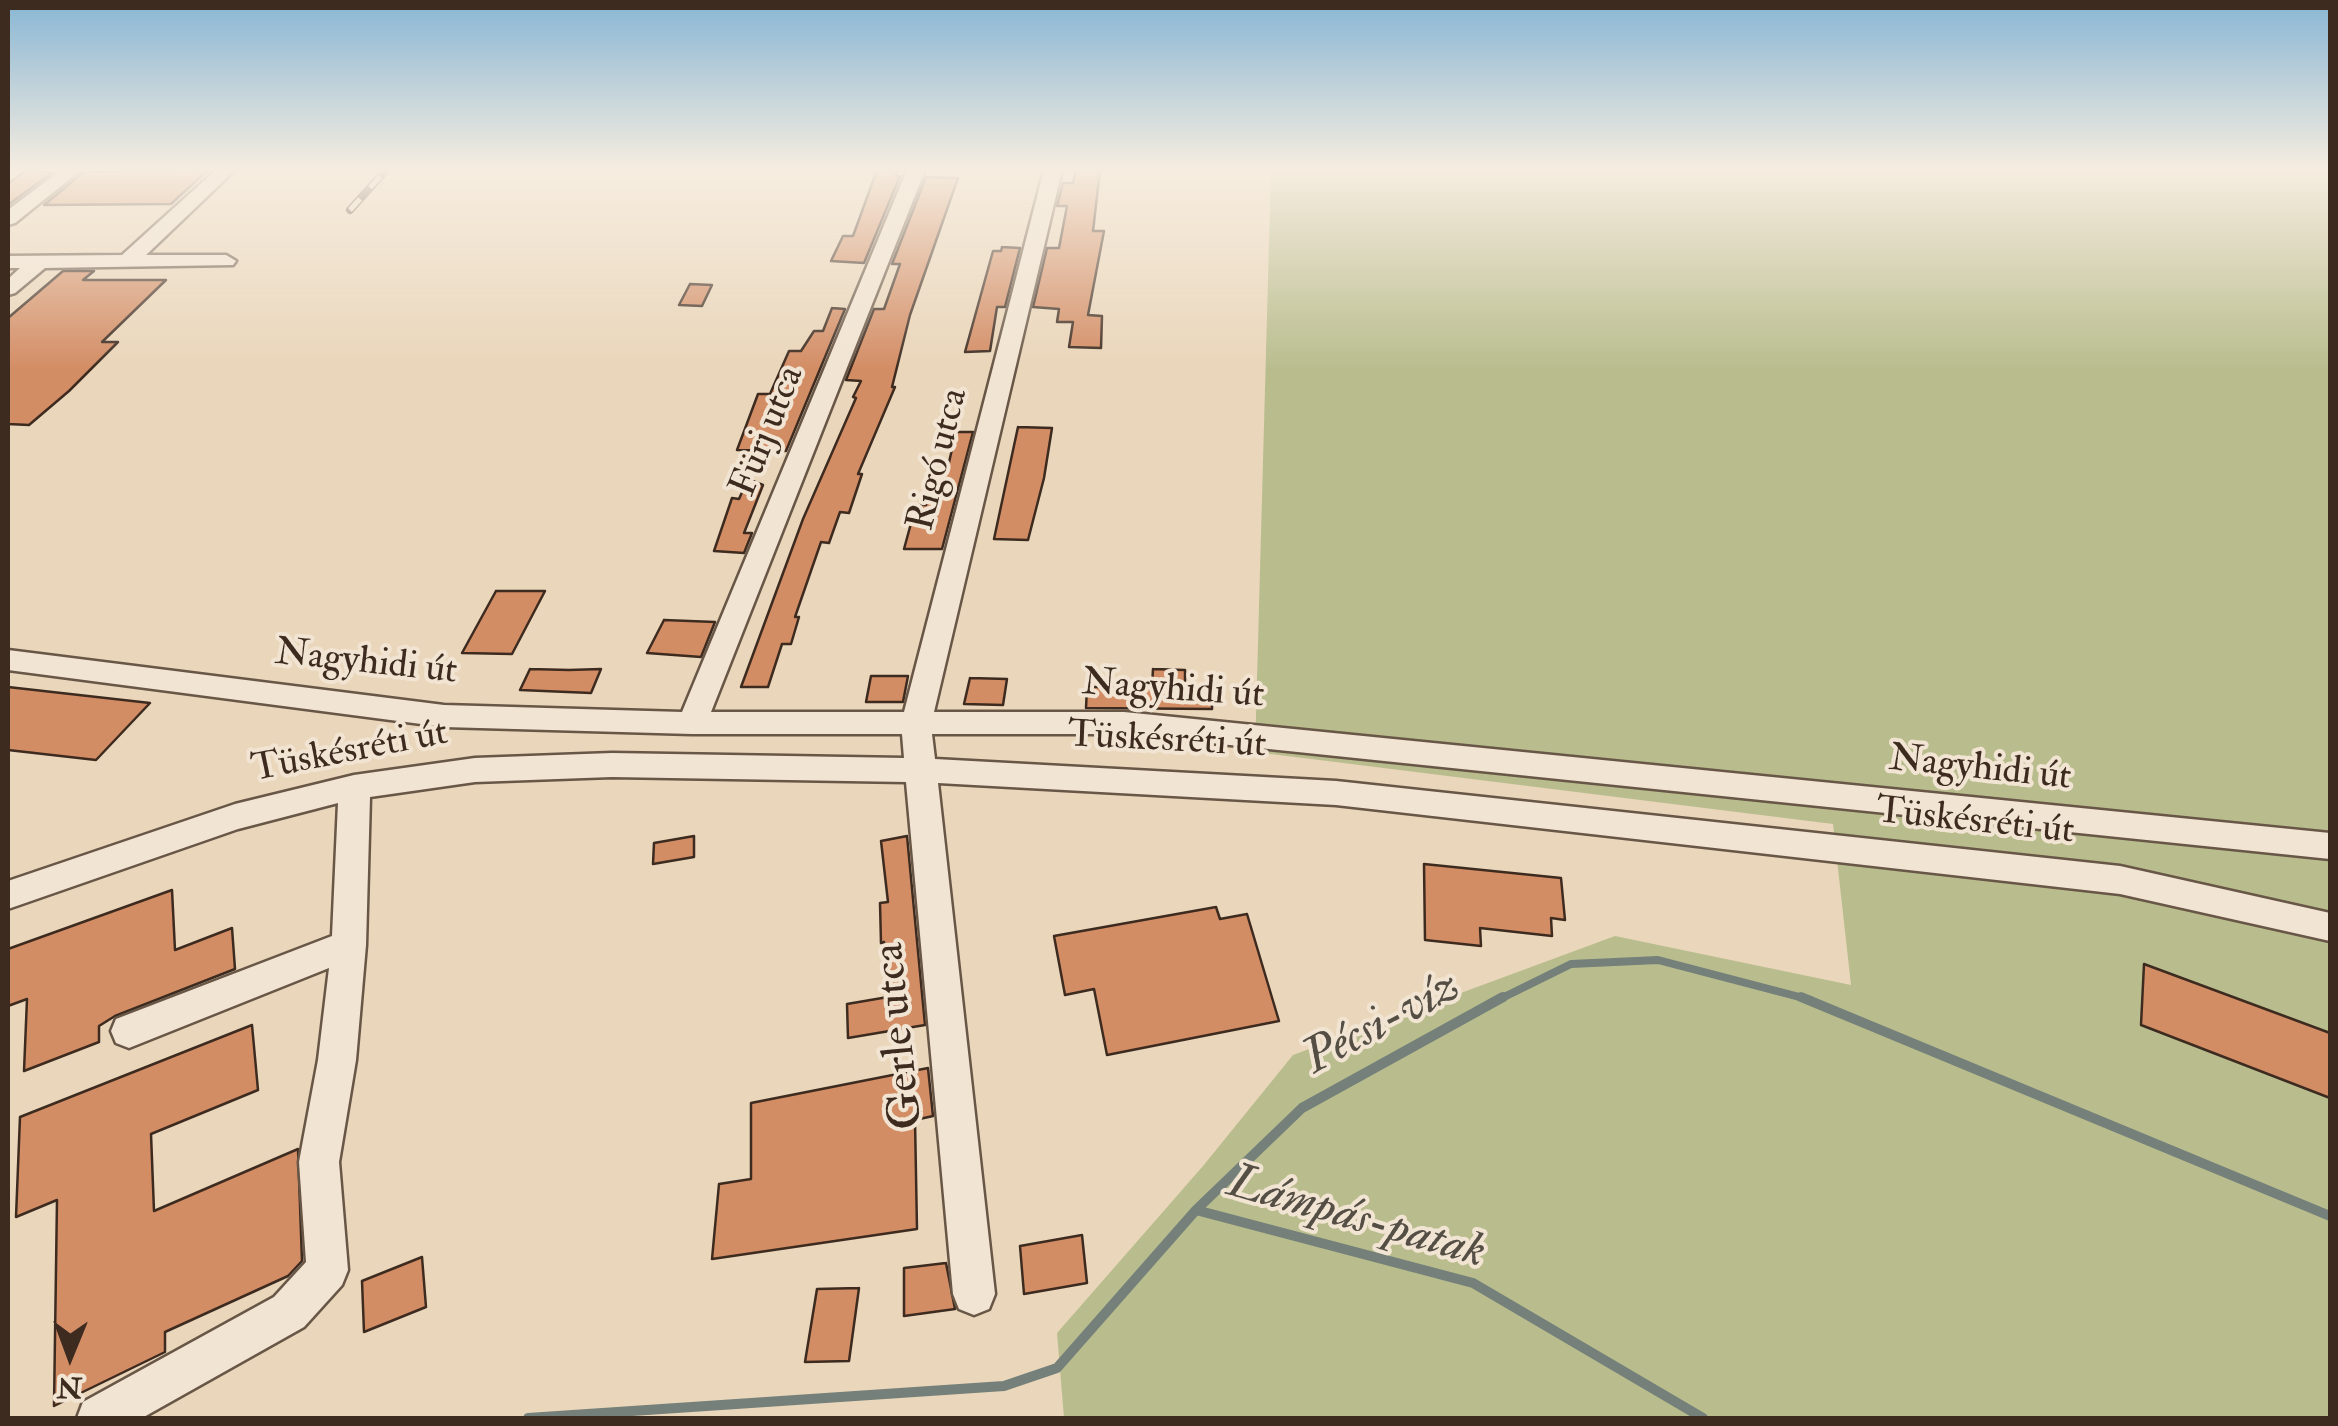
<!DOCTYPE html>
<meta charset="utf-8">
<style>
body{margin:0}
#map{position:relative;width:2338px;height:1426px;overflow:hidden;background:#ead6ba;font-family:"IM FELL Double Pica",serif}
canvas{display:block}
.frame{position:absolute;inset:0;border:10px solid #3d2b20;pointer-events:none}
.north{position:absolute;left:20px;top:1306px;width:100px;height:100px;-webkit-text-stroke:8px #f1e4d2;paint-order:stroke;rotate:181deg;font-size:28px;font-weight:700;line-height:40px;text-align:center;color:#3d2b20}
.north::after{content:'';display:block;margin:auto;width:35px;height:45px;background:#3d2b20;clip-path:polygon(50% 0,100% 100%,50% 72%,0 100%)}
</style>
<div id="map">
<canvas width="2338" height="1426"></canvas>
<div class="frame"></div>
<div class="north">N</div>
</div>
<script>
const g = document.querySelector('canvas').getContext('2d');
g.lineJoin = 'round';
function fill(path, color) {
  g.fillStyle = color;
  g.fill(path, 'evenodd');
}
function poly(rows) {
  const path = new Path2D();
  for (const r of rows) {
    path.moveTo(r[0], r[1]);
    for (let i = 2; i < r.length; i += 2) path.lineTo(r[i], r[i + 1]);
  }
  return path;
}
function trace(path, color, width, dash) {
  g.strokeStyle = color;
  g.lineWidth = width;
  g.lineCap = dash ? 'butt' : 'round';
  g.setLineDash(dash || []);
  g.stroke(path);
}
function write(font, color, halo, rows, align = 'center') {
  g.font = font + ' "IM FELL Double Pica",serif';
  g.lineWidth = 8;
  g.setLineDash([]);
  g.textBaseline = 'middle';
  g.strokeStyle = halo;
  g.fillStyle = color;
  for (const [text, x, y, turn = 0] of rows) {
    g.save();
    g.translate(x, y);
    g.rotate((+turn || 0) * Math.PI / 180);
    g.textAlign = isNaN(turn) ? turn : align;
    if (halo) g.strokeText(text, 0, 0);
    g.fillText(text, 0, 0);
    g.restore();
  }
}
fill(poly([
 [1271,170,2330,170,2330,1418,1064,1418,1057,1333,1203,1166,1293,1055,1615,936,1851,985,1833,824,1255,752]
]), '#b9bd8e');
trace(poly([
 [1498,1000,1571,964,1658,960,1811,1000]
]), '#748079', 8);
trace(poly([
 [1801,997,2330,1216],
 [1196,1210,1473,1283,1703,1418],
 [528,1418,1004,1386,1057,1368,1196,1210,1302,1108,1503,997]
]), '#748079', 10);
const building = poly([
 [208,170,171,204,44,205,84,172,208,170],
 [877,170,898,170,896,176,900,176,864,263,831,261,843,236,853,236,877,170],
 [1076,170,1100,170,1093,231,1104,231,1088,315,1102,316,1101,348,1069,347,1073,322,1057,322,1059,309,1033,307,1047,248,1059,248,1067,206,1057,206,1063,183,1073,183,1076,170],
 [25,171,53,172,8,205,8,184,25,171],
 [926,177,958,178,910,315,892,387,895,387,858,474,862,474,849,513,840,512,829,543,821,542,795,617,799,617,791,644,782,644,768,687,741,687,803,519,856,398,853,397,861,381,846,380,874,309,884,309,900,264,892,264,926,177],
 [1002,247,1020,248,1005,307,997,307,990,351,965,352,993,251,1001,251,1002,247],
 [63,271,94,271,83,280,166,280,102,342,118,342,69,391,29,425,8,424,8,318,63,271],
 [690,284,712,285,702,306,679,305,690,284],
 [832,308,845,309,786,451,737,450,758,394,770,394,789,351,801,351,814,331,823,331,832,308],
 [1018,427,1052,428,1044,478,1028,540,994,539,1018,427],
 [956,432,973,432,942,549,904,549,916,505,926,505,934,471,947,471,956,432],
 [748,479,763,485,744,533,752,533,744,553,714,551,732,498,739,499,748,479],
 [496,591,545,591,512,654,462,653,496,591],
 [664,620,715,622,701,657,647,653,664,620],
 [530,669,569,670,601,669,591,693,520,690,530,669],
 [1153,669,1185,670,1185,686,1212,686,1212,709,1086,708,1087,687,1152,687,1153,669],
 [871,676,908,676,903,702,866,702,871,676],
 [970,678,1007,679,1003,705,964,704,970,678],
 [8,687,150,703,96,760,8,750,8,687],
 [694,836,694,857,653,864,654,843,694,836],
 [907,836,925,1025,848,1038,847,1004,888,997,884,942,881,943,880,903,888,902,881,841,907,836],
 [1424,864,1561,878,1565,920,1551,918,1552,936,1480,928,1481,946,1425,940,1424,864],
 [172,890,175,950,232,928,235,969,115,1016,99,1026,99,1042,24,1071,27,999,8,1006,8,949,172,890],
 [1216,907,1220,919,1247,914,1279,1021,1107,1055,1094,989,1065,995,1054,936,1216,907],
 [2144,964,2330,1033,2330,1098,2141,1025,2144,964],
 [252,1025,258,1090,151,1134,154,1211,298,1149,302,1261,288,1276,165,1332,165,1352,54,1406,57,1200,16,1217,20,1117,252,1025],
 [928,1068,933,1116,915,1120,917,1229,712,1259,719,1184,751,1179,751,1103,928,1068],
 [1082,1235,1087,1283,1024,1294,1020,1246,1082,1235],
 [422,1257,426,1307,364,1332,362,1281,422,1257],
 [946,1263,955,1309,904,1316,904,1268,946,1263],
 [859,1288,849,1361,805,1362,817,1289,859,1288]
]);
fill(building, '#d38d65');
trace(building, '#3d2b20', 2.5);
const minor = poly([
 [61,170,81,170,15,223,8,225,8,210,61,170],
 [216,170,235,170,146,255,226,255,236,261,233,265,45,268,15,293,8,295,8,279,20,268,8,268,8,256,122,255,216,170],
 [907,170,925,170,711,712,904,712,1044,170,1062,170,934,712,1124,712,2330,833,2330,859,1124,734,932,734,935,759,1336,781,2120,866,2330,913,2330,941,2120,894,1336,805,938,783,995,1294,989,1309,974,1315,959,1309,953,1294,906,782,612,777,475,782,370,797,366,945,356,1060,339,1162,348,1270,342,1285,304,1327,142,1418,77,1418,83,1402,274,1297,306,1262,299,1162,318,1060,329,968,129,1048,116,1043,111,1031,116,1019,332,936,338,803,238,829,8,909,8,881,235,804,354,775,475,758,612,753,904,758,902,734,692,734,444,727,8,670,8,650,444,705,682,712,907,170]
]);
trace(minor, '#685646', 5);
fill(minor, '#f1e4d2');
const rail = poly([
 [350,210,386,170]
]);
trace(rail, '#3d2b20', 8);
trace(rail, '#f1e4d2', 5, [15]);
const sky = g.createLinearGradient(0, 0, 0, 369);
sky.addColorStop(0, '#88b6d4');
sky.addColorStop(0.46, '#f6ede0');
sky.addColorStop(1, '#f6ede000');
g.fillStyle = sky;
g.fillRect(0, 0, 2338, 369);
write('38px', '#3d2b20', '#f1e4d2', [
 ["Fürj utca",769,432,-68],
 ["Rigó utca",940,460,-76],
 ["Nagyhidi út",366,664,6],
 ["Nagyhidi út",1173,691,4],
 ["Tüskésréti út",1167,742,3],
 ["Tüskésréti út",350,753,-11],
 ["Nagyhidi út",1980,770,6],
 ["Tüskésréti út",1975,823,6]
]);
write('45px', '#3d2b20', '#f1e4d2', [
 ["Gerle utca",901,1036,-96]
]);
write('italic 48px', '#544e45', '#f1e4d2', [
 ["Pécsi-víz",1383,1025,-28],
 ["Lámpás-patak",1356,1220,16]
]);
</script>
